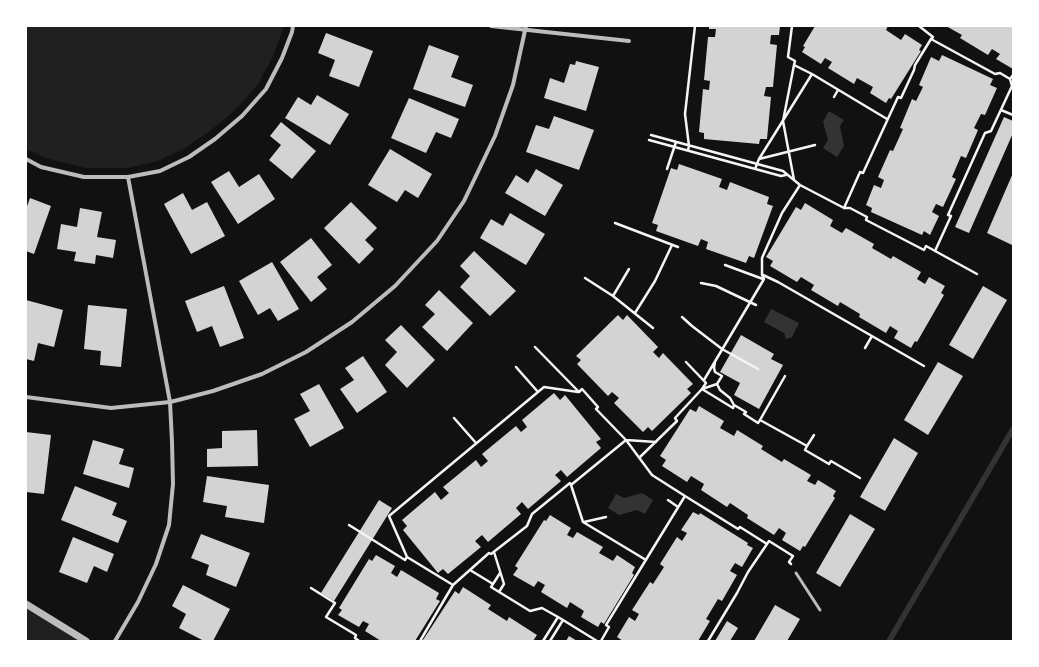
<!DOCTYPE html>
<style>
body{margin:0}
#map{position:relative;width:1039px;height:667px;overflow:hidden;background:#111;font-family:"Source Sans 3",sans-serif}
canvas{display:block}
.frame{position:absolute;inset:0;border:27px solid #fff;pointer-events:none}
</style>
<div id="map">
<canvas width="1039" height="667"></canvas>
<div class="frame"></div>
</div>
<script>
const g = document.querySelector('canvas').getContext('2d');
g.lineJoin = 'round';
function fill(path, color) {
  g.fillStyle = color;
  g.fill(path, 'evenodd');
}
function poly(rows) {
  const path = new Path2D();
  for (const r of rows) {
    path.moveTo(r[0], r[1]);
    for (let i = 2; i < r.length; i += 2) path.lineTo(r[i], r[i + 1]);
  }
  return path;
}
function trace(path, color, width, dash) {
  g.strokeStyle = color;
  g.lineWidth = width;
  g.lineCap = dash ? 'butt' : 'round';
  g.setLineDash(dash || []);
  g.stroke(path);
}
fill(poly([
 [26,26,284,26,274,54,258,84,235,110,210,131,185,148,158,161,127,168,86,168,45,158,26,149],
 [26,604,86,641,26,641]
]), '#202020');
fill(poly([
 [829,111,844,120,840,126,844,146,837,157,823,148,828,140,823,122],
 [771,309,799,323,792,337,786,339,784,333,764,322],
 [642,493,653,500,645,514,637,510,619,515,608,508,616,494,624,498]
]), '#333');
trace(poly([
 [889,641,1013,429]
]), '#333', 5.5);
fill(poly([
 [709,26,780,26,779,35,771,35,770,44,777,45,773,87,766,87,764,96,771,97,767,139,760,139,759,144,704,139,704,133,699,132,703,89,709,90,710,81,704,80,708,37,715,37,716,29,709,29],
 [815,26,888,26,886,30,901,40,905,34,922,45,919,50,921,51,891,99,889,98,886,103,870,93,873,87,857,78,854,84,828,68,832,62,825,58,821,64,802,52,805,47,803,46],
 [946,26,1013,26,1013,69,996,59,1000,54,992,49,988,55,960,38,962,35],
 [326,33,373,51,359,87,329,76,335,60,318,53],
 [429,45,459,56,451,77,473,85,465,107,413,89],
 [942,55,993,79,990,85,997,88,985,115,981,114,974,128,978,130,966,158,961,156,952,177,956,179,943,207,936,204,932,212,939,216,930,235,924,231,922,235,871,212,872,208,866,205,874,185,881,188,884,180,878,177,890,150,893,151,903,129,900,128,912,99,916,101,923,87,919,85,931,57,939,61],
 [576,61,599,67,586,111,544,98,550,78,564,83,570,64,575,65],
 [317,95,349,114,330,145,285,118,298,97,311,105],
 [409,98,459,119,451,138,436,132,426,153,391,138],
 [554,116,594,130,579,170,526,152,536,125,549,129],
 [1004,117,1013,121,1013,133,969,233,955,227],
 [281,122,316,151,292,179,269,160,281,145,270,136],
 [390,149,432,174,418,198,405,190,397,202,368,185],
 [679,164,722,179,719,187,727,190,730,182,769,197,767,204,773,206,754,258,749,256,746,263,706,249,708,242,701,239,698,246,656,231,658,225,652,223,671,168,677,170],
 [536,169,563,185,545,216,505,193,516,175,528,183],
 [229,171,239,187,259,174,275,199,238,224,211,182],
 [1013,173,1013,243,1012,245,987,233],
 [183,193,192,210,207,202,225,236,191,254,164,204],
 [30,198,51,206,34,254,26,251,26,209],
 [351,202,377,228,365,240,374,249,359,264,324,228],
 [805,203,833,220,830,226,842,233,846,228,874,244,872,248,891,259,893,256,921,272,917,279,925,284,929,277,945,286,941,293,944,295,917,342,915,341,911,348,894,338,898,331,890,326,886,333,859,317,860,314,840,302,838,306,811,290,814,285,801,277,797,282,770,266,773,261,766,257,796,207,801,210],
 [80,208,102,212,97,237,116,240,113,258,96,255,95,264,74,261,76,252,57,249,61,224,77,227],
 [510,213,545,234,526,265,480,238,491,219,503,226],
 [311,238,332,265,317,277,327,289,311,302,280,262],
 [474,251,516,291,490,316,460,287,470,276,460,266],
 [272,262,299,309,278,321,270,308,258,315,239,281],
 [224,286,244,338,220,347,212,326,197,332,185,301],
 [983,286,1007,300,973,359,949,345],
 [439,290,473,323,447,351,422,327,435,314,425,305],
 [26,300,63,310,54,347,38,343,34,361,26,359],
 [88,305,127,309,121,367,100,365,101,351,84,349],
 [618,315,623,320,627,315,658,347,653,352,659,358,663,353,693,384,687,389,691,393,652,431,648,427,643,432,614,403,619,398,612,392,608,396,577,364,581,360,576,356],
 [401,325,435,360,407,388,385,365,397,352,385,340],
 [741,335,774,354,771,359,783,365,759,409,734,395,740,383,720,372],
 [363,356,387,392,357,413,340,389,354,380,345,368],
 [938,362,963,376,928,435,904,420],
 [319,384,344,428,310,447,294,419,310,411,300,394],
 [554,393,560,400,565,395,601,439,596,442,601,448,567,477,561,470,555,475,561,481,528,509,522,502,516,508,521,514,488,542,482,535,475,541,481,547,448,574,443,569,438,573,403,530,407,526,402,520,435,492,441,500,449,493,443,487,476,460,481,467,488,461,482,454,516,426,521,432,527,427,522,420],
 [699,406,724,421,720,428,734,436,737,430,763,446,761,449,782,462,784,459,811,475,807,481,815,485,818,480,836,491,833,496,835,498,805,547,803,546,800,551,782,540,786,533,779,528,774,535,747,518,748,515,730,503,727,507,701,490,704,484,691,476,687,482,662,466,666,460,660,456,690,409,696,412],
 [257,430,258,466,207,467,207,449,222,448,222,431],
 [26,432,51,435,44,494,26,492],
 [894,438,918,453,885,511,860,497],
 [93,440,124,449,119,464,134,468,129,488,83,474],
 [207,476,269,485,264,523,225,517,227,506,203,502],
 [75,486,117,503,112,515,127,521,118,543,61,520],
 [379,500,392,508,334,601,321,593],
 [693,512,699,515,700,513,748,543,747,545,753,548,742,567,735,563,730,571,737,575,722,601,718,599,706,619,710,621,698,641,623,641,617,637,629,617,635,621,639,614,632,610,650,582,653,584,664,567,660,564,677,537,682,541,687,533,681,530],
 [850,514,875,529,840,587,816,573],
 [550,515,571,528,567,535,573,538,577,532,603,547,599,553,613,561,617,555,635,567,632,573,634,575,604,624,601,622,598,627,581,617,584,611,570,602,567,608,541,592,545,585,538,581,534,587,513,575,518,568,515,566,544,520,546,521],
 [201,534,250,553,236,587,206,575,209,565,191,558],
 [73,537,114,554,107,572,94,566,87,583,59,572],
 [376,555,395,566,391,573,397,577,401,570,439,593,436,599,440,601,415,641,381,641,365,631,369,624,363,621,359,627,338,615,342,610,339,608,369,559,372,561],
 [183,585,230,609,213,641,204,641,179,628,186,614,172,606],
 [463,587,491,605,488,609,507,621,509,617,537,635,533,641,425,641,423,640,455,591,459,594],
 [775,605,800,619,787,641,754,641],
 [727,621,738,628,730,641,715,641],
 [569,636,577,641,566,641]
]), '#d3d3d3');
trace(poly([
 [792,26,788,57,795,61,794,65],
 [919,26,933,37,931,39,995,74,1000,73,1010,79],
 [834,97,838,90],
 [1001,110,1013,115],
 [651,135,783,171,800,185,844,208,850,208,867,217,866,220,924,250,926,246,977,274],
 [649,140,781,176,786,175],
 [688,150,689,146,685,114,695,26],
 [759,159,815,145],
 [667,169,676,142],
 [755,169,759,159,812,74,887,119],
 [794,180,783,121,794,65,812,74],
 [844,208,860,172,863,173,898,97,901,98,914,70,915,65,931,39],
 [615,223,678,247],
 [935,251,951,216,948,215,985,133,991,131,1012,86,1010,79,1013,75],
 [725,265,763,279],
 [763,275,778,282,924,366],
 [585,278,613,296,653,328],
 [701,283,716,286,756,305],
 [613,296,629,269],
 [635,313,655,281,672,245],
 [682,317,692,326,722,349,758,369],
 [865,348,872,336],
 [715,362,714,368,715,372,722,376,717,384,702,389,733,408,734,405,746,412,744,414,758,423,760,420,807,446,805,450,829,464,831,461,860,478],
 [516,367,538,392],
 [704,380,764,279,762,275,762,258,782,213,800,185],
 [717,384,720,390,730,398,734,405],
 [454,418,476,443],
 [760,420,785,376],
 [656,442,626,440,652,475,685,496],
 [807,446,814,435],
 [639,458,677,421,675,418,702,389,706,383,686,362],
 [571,485,583,522,646,560],
 [668,500,678,507],
 [584,522,606,517],
 [349,525,405,560,407,557,453,585,489,553,491,554,527,526,532,514,570,483,571,485,626,440,596,409,598,407,582,389,579,392,535,347],
 [767,544,769,541,793,556,789,562,791,564],
 [494,552,504,584,499,592],
 [407,557,389,516,544,387,578,392],
 [470,570,493,584,491,587,530,611,542,608,558,617],
 [493,584,500,573],
 [311,588,335,603,326,617,356,635,355,638,359,641],
 [563,620,597,641],
 [420,641,453,585],
 [543,641,558,617,563,620,550,641],
 [601,641,609,627,606,625,685,496,738,529,740,527,767,544,748,572,737,593,708,641]
]), '#f5f5f5', 2.5);
trace(poly([
 [796,573,820,610]
]), '#bcbcbc', 3);
trace(poly([
 [491,26,629,41],
 [26,159,41,167,84,177,128,177,160,171,189,157,215,139,242,116,266,89,282,58,292,32,293,26],
 [26,397,111,408,170,402,182,399,213,391,262,374,306,352,352,322,395,286,437,241,464,201,495,136,513,85,526,26],
 [115,641,138,602,156,564,169,525,173,484,172,442,170,402,128,177]
]), '#bcbcbc', 4);
trace(poly([
 [26,604,86,641]
]), '#bcbcbc', 7);
</script>
